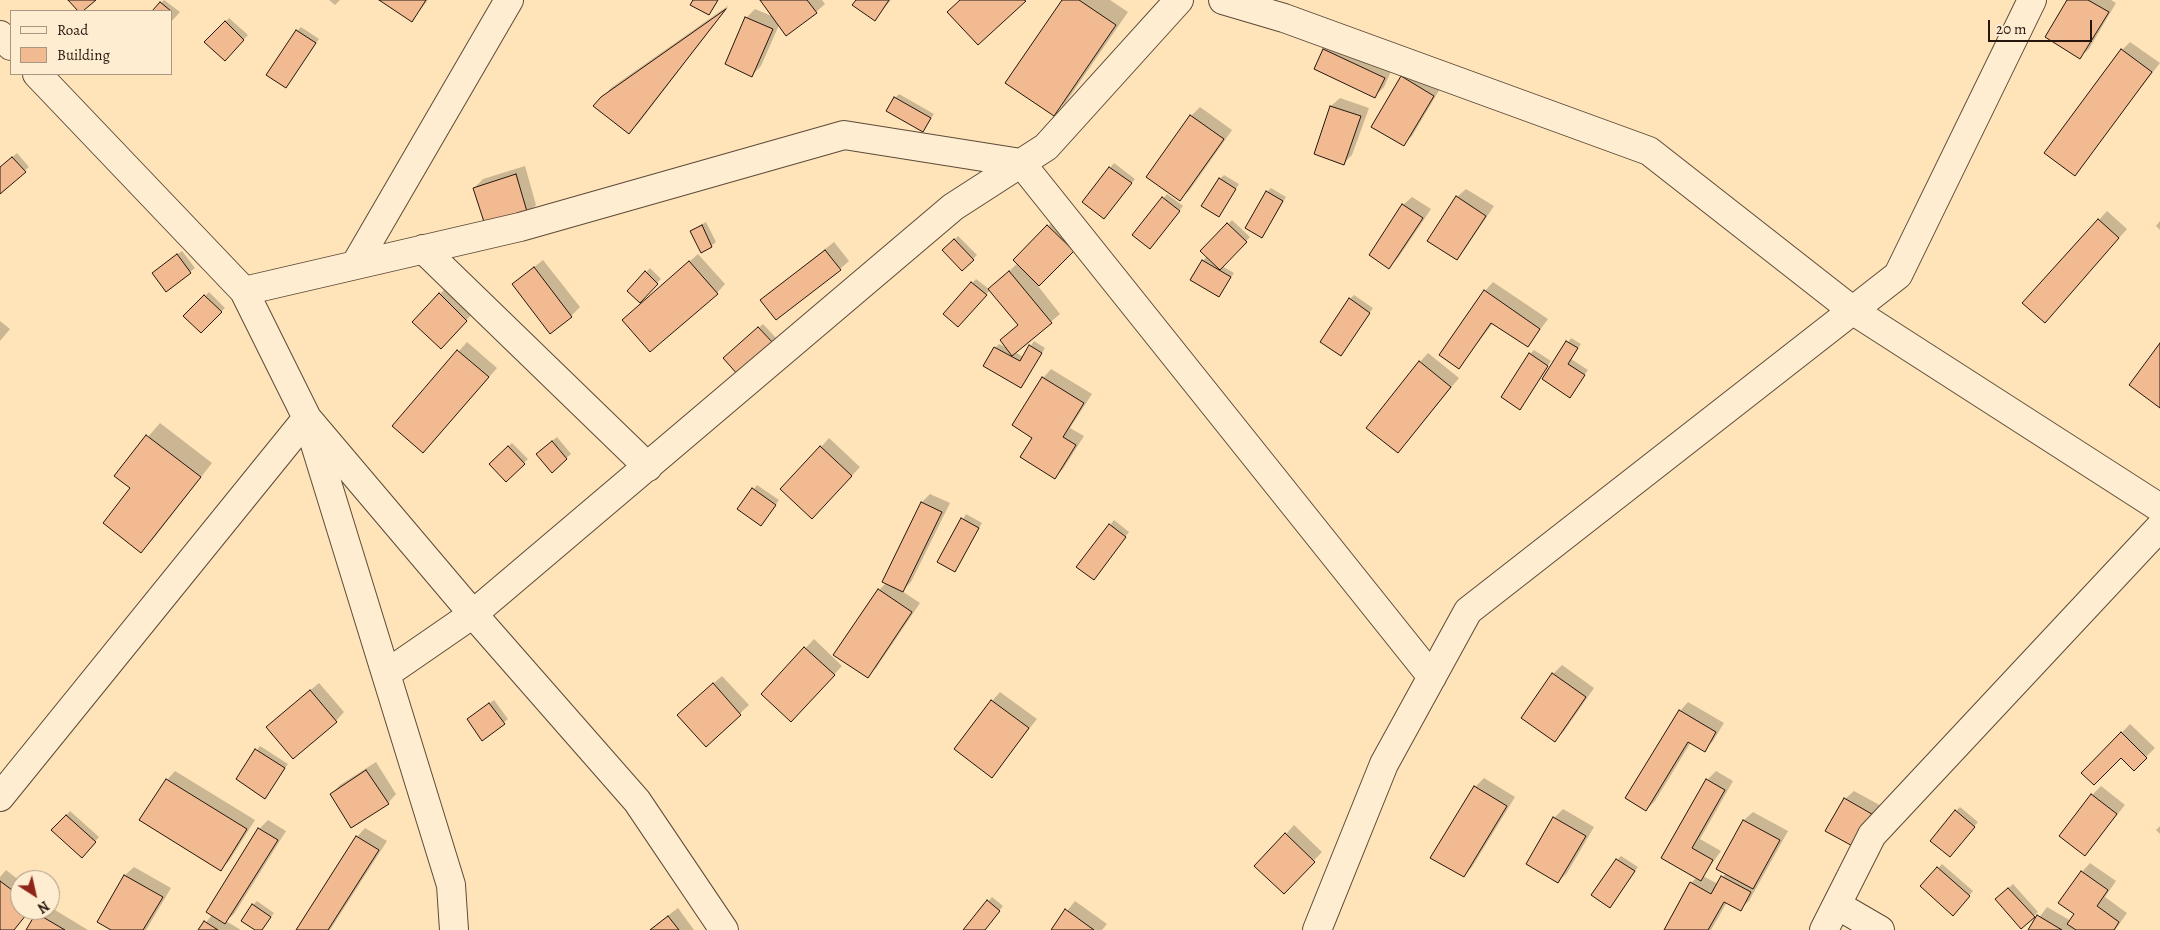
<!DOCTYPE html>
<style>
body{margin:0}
#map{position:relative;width:2160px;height:930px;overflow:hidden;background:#fee4b8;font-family:Alegreya,serif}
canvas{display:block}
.legend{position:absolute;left:10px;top:10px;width:162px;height:65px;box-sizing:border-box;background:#feedd1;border:1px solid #a89783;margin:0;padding:6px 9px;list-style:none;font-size:15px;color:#27160e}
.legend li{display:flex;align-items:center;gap:10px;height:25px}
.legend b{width:25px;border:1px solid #a89783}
.north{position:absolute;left:10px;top:870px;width:50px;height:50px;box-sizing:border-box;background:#feedd1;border:1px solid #a89783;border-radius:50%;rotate:145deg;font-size:14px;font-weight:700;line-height:20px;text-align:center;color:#27160e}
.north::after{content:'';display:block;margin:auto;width:18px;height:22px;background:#8f2418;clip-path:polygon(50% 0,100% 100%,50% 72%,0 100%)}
.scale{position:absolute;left:1988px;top:20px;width:104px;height:22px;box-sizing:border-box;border:2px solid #27160e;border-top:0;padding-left:6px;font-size:15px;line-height:18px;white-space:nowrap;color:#27160e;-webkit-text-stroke:4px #feedd1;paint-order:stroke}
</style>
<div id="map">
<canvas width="2160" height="930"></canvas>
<ul class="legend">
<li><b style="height:6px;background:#feedd1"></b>Road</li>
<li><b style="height:14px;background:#f1ba91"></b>Building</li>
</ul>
<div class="north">N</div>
<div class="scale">20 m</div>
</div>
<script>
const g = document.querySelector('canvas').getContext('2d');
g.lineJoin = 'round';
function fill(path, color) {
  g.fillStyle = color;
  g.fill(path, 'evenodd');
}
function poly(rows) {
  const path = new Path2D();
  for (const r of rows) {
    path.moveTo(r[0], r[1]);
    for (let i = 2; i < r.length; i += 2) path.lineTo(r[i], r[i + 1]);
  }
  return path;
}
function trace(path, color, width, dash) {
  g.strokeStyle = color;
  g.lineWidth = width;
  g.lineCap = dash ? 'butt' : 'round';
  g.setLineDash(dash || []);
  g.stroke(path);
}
fill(poly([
 [164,0,180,12,171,22,171,11,153,11],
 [329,0,340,0,335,5],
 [380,0,428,0,412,20],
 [761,0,822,0,825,4,816,12,779,25,761,66,752,75,746,18,755,9,774,17],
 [857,0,891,0,875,19],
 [1063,0,1110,0,1128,12,1066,102,1053,115],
 [2069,0,2111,0,2116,3,2089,49,2080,57],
 [729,5,638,124,629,132,602,98,611,88],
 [229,18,248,35,225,59,206,42],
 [301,27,319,39,286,87,297,31],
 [1333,41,1392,69,1384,87,1375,96,1315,68,1324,49],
 [2130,42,2160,63,2074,174,2122,50],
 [1411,68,1441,87,1412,136,1403,144,1402,77],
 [899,94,934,114,923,130,895,98],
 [1340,98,1369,108,1352,155,1344,163,1315,154,1331,106],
 [1200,107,1232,130,1189,191,1180,199,1191,116],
 [17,153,29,167,0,192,0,168],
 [1114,163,1135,179,1104,218,1083,202],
 [525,166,536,205,528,213,474,188,483,179],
 [1224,175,1239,184,1219,215,1220,179],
 [1271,188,1286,197,1262,237,1267,192],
 [1466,189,1494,206,1465,249,1457,258,1457,197],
 [1167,194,1183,206,1154,243,1134,234],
 [1412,197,1431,209,1398,258,1389,267,1403,205],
 [2107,211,2127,229,2053,313,2024,303],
 [1056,218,1082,242,1038,286,1060,314,1015,352,1023,357,1034,341,1045,348,1021,386,995,348,999,344,1007,348,1001,340,1019,324,990,290,962,322,945,314,976,279,989,289,1018,263,1015,260],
 [1232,220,1250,237,1222,266,1234,273,1219,296,1203,261,1207,256,1202,251],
 [2160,221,2160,230,2156,226],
 [706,222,716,242,711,246,691,231],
 [958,236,977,255,962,270,944,250],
 [834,242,849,261,840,269,762,300],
 [182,251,195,268,166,290,158,269],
 [698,254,725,284,717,293,623,320],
 [543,260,580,307,571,316,513,284],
 [650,268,661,279,640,301,629,291],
 [1493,282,1548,319,1528,346,1493,323,1459,367,1485,291],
 [448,286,475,311,449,339,440,294],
 [209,292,225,308,201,331,185,316],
 [1354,295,1373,308,1341,354,1350,299],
 [0,321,10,329,0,341],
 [763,324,777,339,739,375,729,354],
 [1571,338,1581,344,1571,359,1588,370,1570,396,1543,378],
 [467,342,497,368,432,443,393,426],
 [1534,350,1551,361,1520,408,1530,354],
 [1428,353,1459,378,1406,443,1420,362],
 [1051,369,1092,394,1070,428,1084,436,1063,469,1055,477,1034,437,1043,378],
 [160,423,212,463,154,538,141,551,132,488,115,475],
 [557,437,571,454,552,471,541,450],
 [829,438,860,467,821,509,821,447],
 [512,443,528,459,506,480,490,464],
 [757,485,779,500,765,520,739,508],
 [930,494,950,503,911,582,902,591,920,603,876,668,867,676,879,590,886,583,922,502],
 [966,514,982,523,955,570,939,561],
 [1114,520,1129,532,1098,575,1078,567],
 [814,639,842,666,800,712,763,694],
 [1562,665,1594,688,1564,731,1555,740,1553,674],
 [722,676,749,705,706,745,688,706],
 [319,683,344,712,336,721,276,719],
 [1000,692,1037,719,992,776,992,701],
 [494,700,508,719,482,739,473,716],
 [1688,702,1724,723,1713,741,1704,750,1691,742,1655,801,1646,810,1680,711],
 [2130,724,2155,748,2134,769,2121,757,2083,773],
 [260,746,288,764,265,797,237,779],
 [376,762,396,794,388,803,331,794,340,785],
 [175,771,255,820,229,861,221,869,167,780],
 [1716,771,1733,781,1700,839,1721,851,1703,876,1718,884,1726,873,1718,868,1744,820,1753,812,1788,831,1749,901,1740,909,1727,902,1711,930,1665,930,1691,883,1697,877,1663,857,1707,780],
 [1484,778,1515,797,1472,867,1464,876,1475,787],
 [2101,786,2125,805,2085,854,2092,795],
 [1854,791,1885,808,1866,839,1845,799],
 [1960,807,1978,822,1954,851,1956,811],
 [1563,809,1594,827,1567,873,1558,882,1554,818],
 [70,811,99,837,82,856,53,830],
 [268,820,286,831,234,914,226,921,241,930,200,930,212,915,259,829],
 [1294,825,1322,852,1284,892,1286,834],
 [2160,826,2160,834,2156,830],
 [365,828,387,841,330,930,298,930,357,837],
 [1621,856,1638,867,1614,902,1617,860],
 [2090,863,2116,881,2105,897,2127,913,2115,930,2030,930,2047,907,2071,921,2076,914,2082,872],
 [1942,864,1973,891,1953,914,1922,886],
 [134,867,171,888,146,930,113,930,99,921,125,875],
 [6,870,20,881,20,910,30,910,14,930,0,930,0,877],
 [2013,884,2038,912,2021,927,2000,895],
 [992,897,1003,906,984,930,965,930],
 [257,901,274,913,262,930,257,930,253,905],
 [1075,901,1107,924,1102,930,1052,930],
 [50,907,88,930,27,930,37,913,41,910,50,910],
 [678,908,694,930,649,930]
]), '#0003');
const building = poly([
 [68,0,96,0,83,11,78,11,68,0],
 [379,0,426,0,412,22,379,0],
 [693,0,718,0,709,15,690,5,693,0],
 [760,0,807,0,817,13,786,36,760,0],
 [856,0,889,0,875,21,852,5,856,0],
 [960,0,1024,0,1026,1,978,45,947,12,960,0],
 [1062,0,1079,0,1116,25,1054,116,1005,83,1062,0],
 [2067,0,2088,0,2109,12,2080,59,2045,37,2067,0],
 [160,2,171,11,152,11,160,2],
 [726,9,629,134,593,106,601,97,726,9],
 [745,17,773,29,752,77,725,64,745,17],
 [225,21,244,40,225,61,204,42,225,21],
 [296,30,316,43,286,88,266,75,296,30],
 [1323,49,1385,78,1375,98,1314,69,1323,49],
 [2121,49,2152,72,2075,176,2044,153,2121,49],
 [1401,76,1434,96,1404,146,1371,127,1401,76],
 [894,97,931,118,923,132,886,111,894,97],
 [1330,106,1361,116,1344,165,1314,154,1330,106],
 [1190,115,1224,139,1180,201,1146,177,1190,115],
 [12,157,26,172,0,194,0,167,12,157],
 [1109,167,1132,183,1104,219,1082,202,1109,167],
 [516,174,528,215,486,228,473,188,516,174],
 [1219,178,1236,189,1219,217,1201,206,1219,178],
 [1266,191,1283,201,1262,238,1245,228,1266,191],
 [1456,196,1486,216,1457,260,1427,241,1456,196],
 [1162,197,1180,211,1150,249,1132,235,1162,197],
 [1402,204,1423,218,1389,269,1369,255,1402,204],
 [2098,219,2119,238,2045,323,2022,303,2098,219],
 [1227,223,1247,242,1220,270,1200,251,1227,223],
 [702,225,712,247,701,253,690,231,702,225],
 [1047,225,1074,251,1039,286,1013,260,1047,225],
 [954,239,974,260,962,271,942,250,954,239],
 [825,250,841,270,776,320,760,300,825,250],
 [177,254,191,273,166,292,152,273,177,254],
 [1202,260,1231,277,1219,297,1190,280,1202,260],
 [689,261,718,294,650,352,622,320,689,261],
 [534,267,572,317,550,334,512,284,534,267],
 [645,271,658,284,640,303,627,291,645,271],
 [1009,271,1052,323,1012,356,1000,340,1018,325,988,289,1009,271],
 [971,282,987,295,958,327,943,314,971,282],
 [1484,290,1540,329,1528,347,1491,323,1459,369,1439,355,1484,290],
 [439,293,467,321,441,349,412,322,439,293],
 [204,295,222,312,201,333,183,316,204,295],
 [1349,298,1370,313,1341,356,1320,342,1349,298],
 [758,327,774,344,739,376,723,358,758,327],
 [1566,341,1578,348,1568,364,1585,375,1570,398,1542,379,1566,341],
 [2160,343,2160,408,2129,385,2160,343],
 [1029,345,1042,353,1021,388,983,366,994,347,1020,361,1029,345],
 [457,350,489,377,423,453,392,426,457,350],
 [1529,353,1548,366,1520,410,1501,397,1529,353],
 [1419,361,1451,387,1398,453,1366,428,1419,361],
 [1042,377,1084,403,1063,437,1076,445,1055,479,1020,457,1032,438,1012,425,1042,377],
 [146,435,201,477,141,553,103,523,130,488,114,476,146,435],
 [552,441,567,459,552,473,536,454,552,441],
 [508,446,525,464,506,482,489,464,508,446],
 [820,446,852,476,812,519,780,489,820,446],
 [752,488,776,505,761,526,737,509,752,488],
 [921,502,942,512,903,592,882,582,921,502],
 [961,518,979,528,955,572,937,562,961,518],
 [1109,524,1126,537,1094,580,1076,567,1109,524],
 [878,589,912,612,868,678,833,655,878,589],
 [804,647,835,675,791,722,761,694,804,647],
 [1552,673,1586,697,1555,742,1521,718,1552,673],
 [713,683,741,715,706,747,677,715,713,683],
 [310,690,337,722,293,759,266,727,310,690],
 [991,700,1029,728,992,778,954,749,991,700],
 [489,703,505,724,482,741,467,719,489,703],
 [1679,710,1716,732,1705,752,1688,742,1646,811,1625,798,1679,710],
 [2121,732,2147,758,2134,771,2121,758,2094,785,2081,773,2121,732],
 [255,749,285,768,265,799,236,779,255,749],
 [366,770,389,804,351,828,330,794,366,770],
 [166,779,247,829,221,871,139,820,166,779],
 [1706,779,1725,790,1692,848,1713,860,1701,881,1661,858,1706,779],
 [1474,786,1507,806,1464,877,1430,858,1474,786],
 [2091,794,2117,814,2085,856,2059,836,2091,794],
 [1844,798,1877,817,1858,849,1825,831,1844,798],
 [1955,810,1975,827,1950,857,1930,841,1955,810],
 [66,815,96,842,82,858,51,830,66,815],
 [1553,817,1586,836,1558,883,1526,864,1553,817],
 [1743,820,1780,840,1753,889,1716,869,1743,820],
 [258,828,278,840,225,924,206,912,258,828],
 [1285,833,1315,862,1284,894,1254,866,1285,833],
 [356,836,379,850,328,930,296,930,356,836],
 [1616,859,1635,871,1610,908,1591,895,1616,859],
 [1937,867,1970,896,1953,916,1920,886,1937,867],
 [2081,871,2108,890,2097,906,2119,922,2114,930,2076,930,2067,924,2074,914,2058,903,2081,871],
 [124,875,163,897,143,930,111,930,97,922,124,875],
 [1721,876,1751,892,1741,911,1724,902,1708,930,1664,930,1690,882,1711,894,1721,876],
 [0,881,20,896,20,910,30,910,14,930,0,930,0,881],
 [2008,888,2035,917,2021,929,1995,899,2008,888],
 [987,900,1000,911,985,930,963,930,987,900],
 [252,904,271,917,262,930,255,930,241,921,252,904],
 [1065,909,1094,930,1051,930,1065,909],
 [36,913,65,930,26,930,36,913],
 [2037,915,2062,930,2028,930,2037,915],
 [668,916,679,930,650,930,668,916],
 [204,921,218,930,198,930,204,921]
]);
fill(building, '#f1ba91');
trace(building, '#27160e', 1);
const minor = poly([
 [1223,0,1284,18,1649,151,1852,310,2160,508],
 [0,35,11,46],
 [37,74,244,291,307,418,451,885,454,930],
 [423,249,648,467],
 [355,265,509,0],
 [244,291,520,227,844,135,1021,163,1432,677],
 [386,674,473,614,953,207,1046,147,1179,0],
 [0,797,307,418,473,614,637,801,724,930],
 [1837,905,1880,930],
 [1317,930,1384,764,1468,611,1898,275,2032,0],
 [1824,930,1872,835,2160,527]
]);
trace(minor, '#5d4a38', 30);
trace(minor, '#feedd1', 28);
</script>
